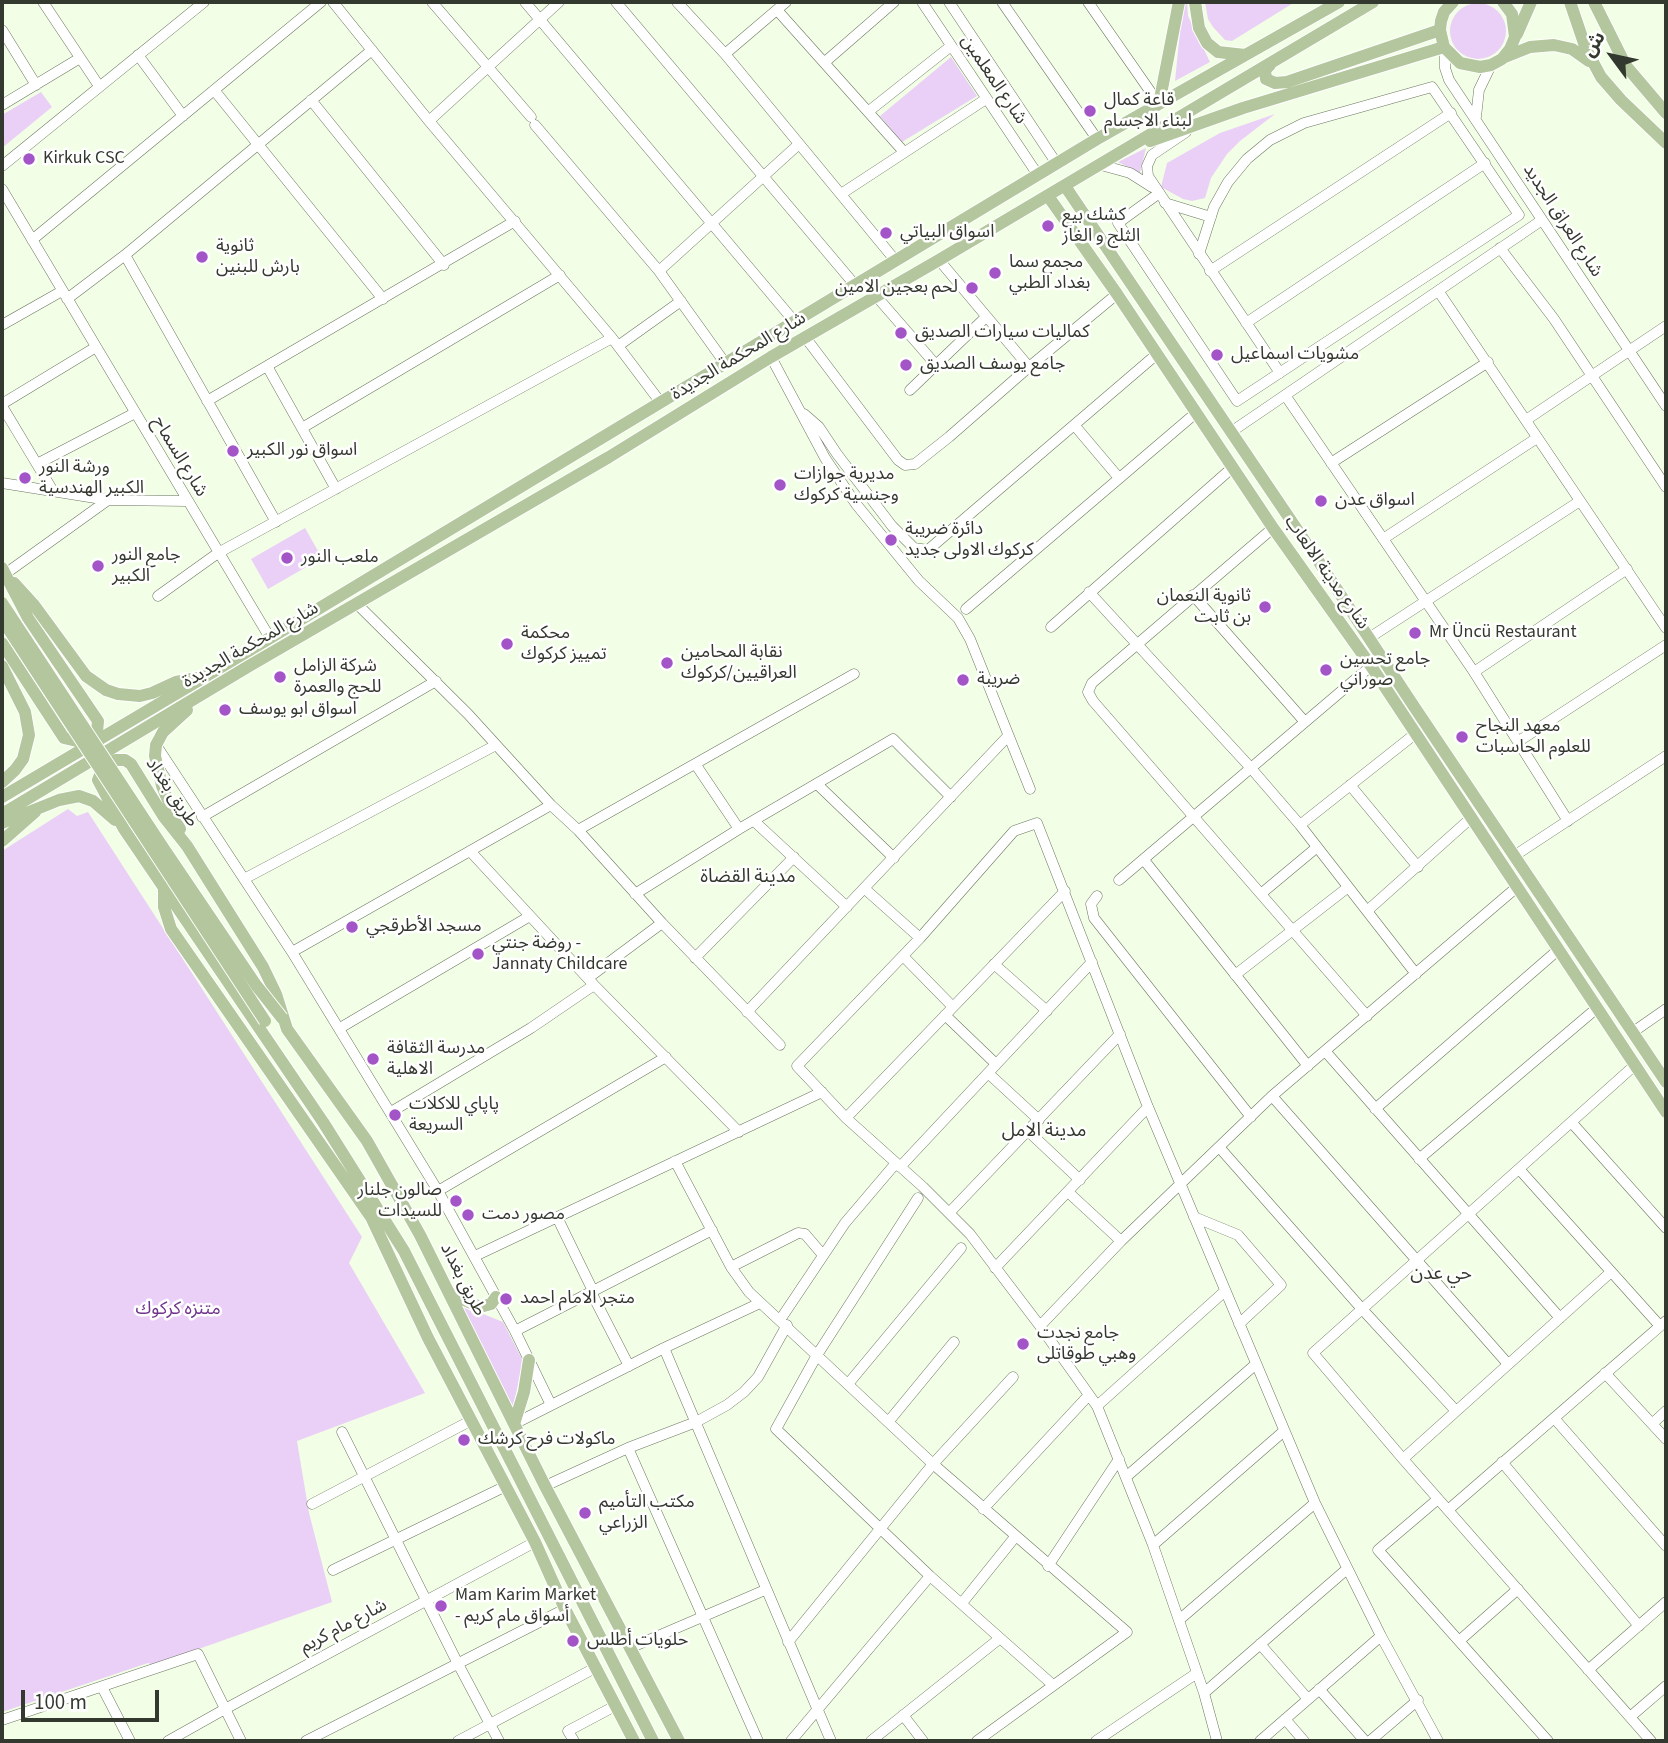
<!DOCTYPE html>
<meta charset="utf-8">
<style>
body{margin:0}
#map{position:relative;width:1668px;height:1743px;overflow:hidden;background:#f2fee5;font-family:"Source Sans 3","Noto Sans Arabic",sans-serif}
canvas{display:block}
.frame{position:absolute;inset:0;border:4px solid #34392f;pointer-events:none}
.north{position:absolute;left:1577px;top:21px;width:70px;height:70px;-webkit-text-stroke:5px #fff;paint-order:stroke;rotate:303deg;font-size:19px;font-weight:700;line-height:28px;text-align:center;color:#34392f}
.north::after{content:'';display:block;margin:auto;width:24px;height:32px;background:#34392f;clip-path:polygon(50% 0,100% 100%,50% 72%,0 100%)}
.scale{position:absolute;left:21px;top:1690px;width:138px;height:32px;box-sizing:border-box;border:4px solid #34392f;border-top:0;padding-left:9px;font-size:21px;line-height:24px;white-space:nowrap;color:#34392f;-webkit-text-stroke:5px #fff;paint-order:stroke}
</style>
<div id="map">
<canvas width="1668" height="1743"></canvas>
<div class="frame"></div>
<div class="north">ش</div>
<div class="scale">100 m</div>
</div>
<script>
const g = document.querySelector('canvas').getContext('2d');
g.lineJoin = 'round';
function fill(path, color) {
  g.fillStyle = color;
  g.fill(path, 'evenodd');
}
function poly(rows) {
  const path = new Path2D();
  for (const r of rows) {
    if (r.length === 3) {
      path.moveTo(r[0] + r[2], r[1]);
      path.arc(r[0], r[1], r[2], 0, 2 * Math.PI);
      continue;
    }
    path.moveTo(r[0], r[1]);
    for (let i = 2; i < r.length; i += 2) path.lineTo(r[i], r[i + 1]);
  }
  return path;
}
function trace(path, color, width, dash) {
  g.strokeStyle = color;
  g.lineWidth = width;
  g.lineCap = dash ? 'butt' : 'round';
  g.setLineDash(dash || []);
  g.stroke(path);
}
function write(font, color, halo, rows, align = 'center') {
  g.font = font + ' "Source Sans 3","Noto Sans Arabic",sans-serif';
  g.lineWidth = 5;
  g.setLineDash([]);
  g.textBaseline = 'middle';
  g.strokeStyle = halo;
  g.fillStyle = color;
  for (const [text, x, y, turn = 0] of rows) {
    g.save();
    g.translate(x, y);
    g.rotate((+turn || 0) * Math.PI / 180);
    g.textAlign = isNaN(turn) ? turn : align;
    if (halo) g.strokeText(text, 0, 0);
    g.fillText(text, 0, 0);
    g.restore();
  }
}
fill(poly([
 [1183,2,1187,2,1188,16,1210,62,1175,81],
 [1205,2,1295,2,1232,41,1225,40,1213,27,1208,19],
 [1478,31,28],
 [951,57,977,96,902,142,880,116],
 [41,92,52,107,2,148,2,115],
 [1275,114,1240,141,1227,154,1211,178,1205,198,1192,201,1183,199,1161,187,1167,163,1220,133],
 [1146,148,1140,173,1118,162],
 [305,528,322,558,268,589,251,559],
 [68,809,77,816,88,812,362,1237,349,1263,425,1393,297,1441,309,1513,332,1602,153,1665,148,1663,2,1712,2,851],
 [461,1305,503,1322,523,1361,513,1408]
]), '#ead0f7');
const minor = poly([
 [43,2,99,86],
 [333,2,429,121,612,338,661,403],
 [432,2,531,117],
 [525,2,794,321],
 [616,2,855,285],
 [677,2,725,54,895,260],
 [922,2,1038,175],
 [949,2,1057,164],
 [1002,2,1097,139],
 [1088,2,1159,104],
 [777,10,904,152],
 [2,30,36,85],
 [1445,48,1445,68,1449,80,1666,406],
 [725,54,786,2],
 [138,55,183,116],
 [825,62,894,2],
 [214,90,383,299],
 [311,100,444,265],
 [2,105,80,58],
 [869,111,951,46],
 [1476,117,1479,90,1491,65],
 [429,121,559,2],
 [535,125,659,271,725,363],
 [1186,132,1152,155,1147,166,1148,176,1280,373],
 [1101,165,1130,173,1152,187],
 [2,166,204,2],
 [2,189,270,638],
 [841,194,986,99],
 [1158,194,1118,223,1237,401,1519,215,1432,87,1304,123,1270,140,1247,159,1228,182,1214,207,1199,254],
 [1165,203,1211,217],
 [32,240,321,2],
 [1500,248,1554,319,1666,487],
 [125,255,276,522],
 [939,260,1029,367],
 [659,271,799,144],
 [1210,271,1451,113],
 [1439,292,1666,628],
 [877,297,936,365],
 [67,299,125,255,372,50],
 [1246,323,1485,163],
 [2,325,62,291],
 [805,337,898,460,905,465,915,464,949,437,1029,367,1117,294],
 [618,346,681,301],
 [771,357,825,458,856,504,919,581,958,618,970,639,1030,789],
 [267,366,336,489],
 [910,390,986,317],
 [1285,395,1474,672,1568,821],
 [207,401,515,221],
 [2,404,96,347],
 [2,406,53,491],
 [804,414,819,427,837,454,892,526,914,548,928,550,1157,354],
 [1526,420,1666,326],
 [1075,426,1119,478],
 [302,428,560,275],
 [1231,432,1542,220],
 [1331,463,1488,362],
 [37,464,135,413],
 [2,483,108,500,187,501],
 [1273,528,1092,683,1088,692,1093,701,1367,1016],
 [1383,539,1537,438],
 [5,574,108,500],
 [1089,592,1250,767,1300,825,1416,974],
 [1193,595,1305,722],
 [158,596,218,553,612,338],
 [357,604,468,714,551,805,578,830,662,923,780,1045],
 [966,609,1197,412],
 [1051,627,1232,468],
 [1369,638,1580,501],
 [1474,672,1627,569],
 [1519,741,1666,645],
 [156,745,292,952,438,1191,515,1331,551,1405],
 [696,765,739,829],
 [818,785,894,858],
 [1350,785,1418,867],
 [202,817,436,681],
 [754,821,847,907],
 [1300,825,1415,734],
 [578,830,854,674],
 [470,851,594,985,739,1132],
 [1514,856,1666,756],
 [1144,860,1308,1066],
 [244,879,496,745],
 [1119,880,1371,666],
 [865,889,920,938],
 [1262,893,1316,848],
 [635,894,739,829,893,739,951,797],
 [1097,896,1091,904,1094,918,1251,1117],
 [1367,911,1471,818],
 [292,952,551,805],
 [903,956,953,1007],
 [695,958,794,857],
 [994,964,1047,1011],
 [1235,975,1347,888],
 [588,978,662,923],
 [747,1012,1008,736],
 [945,1015,996,1064],
 [340,1028,530,916],
 [1633,1032,1666,1009],
 [1325,1051,1560,1318],
 [1635,1065,1313,1353,1403,1459,1651,1741],
 [988,1073,1039,1120],
 [1272,1096,1508,1364],
 [1375,1109,1558,950],
 [391,1112,531,1028,594,985],
 [846,1118,1065,891],
 [1572,1123,1666,1228],
 [1028,1131,1080,1180],
 [1219,1147,1362,1309,1456,1411],
 [1419,1159,1597,1008],
 [675,1161,731,1267,749,1292,933,1464,1127,1632,977,1741],
 [900,1167,1092,962],
 [1519,1169,1660,1326],
 [438,1191,666,1057],
 [1068,1192,1121,1241],
 [918,1198,817,1355,776,1429,930,1576,1053,1685],
 [949,1213,1120,1034],
 [557,1217,593,1291],
 [1194,1217,1238,1235,1281,1285,1239,1324],
 [475,1256,822,1092],
 [731,1267,798,1233,805,1234,822,1254],
 [995,1268,1148,1107],
 [591,1292,629,1366],
 [780,1320,845,1223,896,1163],
 [1040,1326,1121,1241,1272,1096,1517,887],
 [515,1331,712,1230],
 [664,1348,831,1741],
 [1605,1373,1666,1439],
 [848,1384,961,1248],
 [1097,1406,1225,1291],
 [1554,1418,1666,1546],
 [889,1421,954,1342],
 [514,1424,664,1348,760,1303],
 [1652,1424,1666,1411],
 [342,1432,457,1662,499,1741],
 [628,1448,758,1741],
 [1403,1459,1611,1272],
 [1502,1462,1639,1626],
 [1126,1477,1256,1364],
 [545,1486,628,1448,696,1422,727,1405,744,1392,758,1377,787,1325],
 [1438,1499,1378,1550,1548,1741],
 [312,1504,472,1420],
 [983,1509,1089,1395],
 [1448,1510,1666,1321],
 [1153,1545,1284,1431],
 [1048,1566,1119,1459],
 [333,1570,506,1486],
 [962,1603,1015,1537],
 [1179,1620,1315,1503],
 [1459,1641,1518,1589],
 [788,1642,933,1464,1013,1377],
 [1260,1644,1308,1699],
 [630,1648,765,1590],
 [1588,1670,1666,1602],
 [102,1687,130,1741],
 [1319,1689,1365,1741],
 [1204,1693,1347,1569],
 [903,1715,923,1741],
 [1630,1717,1666,1686],
 [1285,1719,1304,1741],
 [2,1720,198,1654,241,1741],
 [168,1741,225,1709,535,1542],
 [306,1741,565,1609],
 [458,1741,595,1668],
 [574,1741,568,1731,615,1706],
 [791,1741,930,1576],
 [871,1741,999,1639],
 [1096,1741,1197,1673],
 [1217,1741,1204,1693,1153,1545,1097,1406,1040,1326,970,1234,923,1187,846,1118,797,1066,920,938,1014,831,1037,823,1148,1107,1315,1503,1381,1636,1438,1741],
 [1260,1741,1381,1636],
 [1370,1741,1418,1700]
]);
const major = poly([
 [1195,2,1199,28,1207,43,1218,52,1245,55],
 [1453,2,1444,12,1441,21,1440,30,1444,47,1460,63,1480,67,1491,65,1502,59,1510,49,1515,37,1512,14,1503,2],
 [1570,2,1586,49,1601,77,1621,100,1666,143],
 [1594,2,1626,66,1666,113],
 [1517,34,1531,2],
 [1505,57,1530,47,1554,45,1572,49,1589,61],
 [1270,65,1265,70,1266,79,1275,83,1287,82,1440,30],
 [1159,104,1179,2],
 [1150,141,1243,108,1444,47],
 [1065,186,1319,562,1413,705,1666,1082],
 [1048,196,1117,294,1273,528,1371,666,1666,1112],
 [2,568,28,618,98,721,97,732,77,741,64,738,2,643],
 [14,583,34,605,86,676,106,690,118,694,140,696,152,693,176,682,197,678],
 [2,666,25,712,29,735,23,759,15,770,2,782],
 [2,797,270,638,1097,139,1339,2],
 [2,814,249,666,609,457,771,357,939,260,1373,2],
 [2,823,59,800,79,796,93,801,115,820],
 [180,829,162,786,155,756,156,745,163,732,187,710],
 [2,841,35,812],
 [164,889,164,907,171,929,371,1217,428,1338,535,1542,565,1609,634,1741],
 [451,1294,480,1307,491,1304,496,1297],
 [514,1424,524,1392,529,1360],
 [653,1741,404,1251,323,1122,124,829,98,780,102,770,116,760,125,760,131,764,164,817,187,846,263,967,276,994,287,1029,367,1141,420,1235,545,1486,679,1741]
]);
trace(minor, '#6c7761', 11);
trace(major, '#fff', 14);
trace(minor, '#fff', 10);
trace(major, '#b3c69d', 12);
const majorBridge = poly([
 [2,603,162,846,256,985,282,1018],
 [2,619,265,1021]
]);
trace(majorBridge, '#fff', 14, []);
trace(majorBridge, '#b3c69d', 12);
for (const [x, y, r, color] of [
 [1090,111,7,"#a355c7"],
 [29,159,7,"#a355c7"],
 [1048,226,7,"#a355c7"],
 [886,233,7,"#a355c7"],
 [202,257,7,"#a355c7"],
 [995,273,7,"#a355c7"],
 [972,288,7,"#a355c7"],
 [901,333,7,"#a355c7"],
 [1217,355,7,"#a355c7"],
 [906,365,7,"#a355c7"],
 [233,451,7,"#a355c7"],
 [25,478,7,"#a355c7"],
 [780,485,7,"#a355c7"],
 [1321,501,7,"#a355c7"],
 [891,540,7,"#a355c7"],
 [287,558,7,"#a355c7"],
 [98,566,7,"#a355c7"],
 [1265,607,7,"#a355c7"],
 [1415,633,7,"#a355c7"],
 [507,644,7,"#a355c7"],
 [667,663,7,"#a355c7"],
 [1326,670,7,"#a355c7"],
 [280,677,7,"#a355c7"],
 [963,680,7,"#a355c7"],
 [225,710,7,"#a355c7"],
 [1462,737,7,"#a355c7"],
 [352,927,7,"#a355c7"],
 [478,954,7,"#a355c7"],
 [373,1059,7,"#a355c7"],
 [395,1115,7,"#a355c7"],
 [456,1201,7,"#a355c7"],
 [468,1215,7,"#a355c7"],
 [506,1299,7,"#a355c7"],
 [1023,1344,7,"#a355c7"],
 [464,1440,7,"#a355c7"],
 [585,1513,7,"#a355c7"],
 [441,1606,7,"#a355c7"],
 [573,1641,7,"#a355c7"]
]) {
  const dot = new Path2D();
  dot.arc(x, y, r, 0, 2 * Math.PI);
  g.fillStyle = color;
  g.fill(dot);
  trace(dot, '#fff', 2.5);
}
write('18px', '#34392f', '#fff', [
 ["شارع المعلمين",993,80,56],
 ["شارع العراق الجديد",1562,221,57],
 ["شارع المحكمة الجديدة",739,357,-31],
 ["شارع السماح",179,457,59],
 ["شارع مدينة الالعاب",1326,573,55],
 ["شارع المحكمة الجديدة",251,646,-30],
 ["طريق بغداد",171,793,56],
 ["طريق بغداد",462,1280,63],
 ["شارع مام كريم",344,1627,-28]
]);
write('18px', '#34392f', '#fff', [
 ["قاعة كمال",1104,101],
 ["لبناء الاجسام",1104,122],
 ["Kirkuk CSC",43,159],
 ["كشك بيع",1062,216],
 ["الثلج و الغاز",1062,237],
 ["اسواق البياتي",900,233],
 ["ثانوية",216,247],
 ["بارش للبنين",216,268],
 ["مجمع سما",1009,263],
 ["بغداد الطبي",1009,284],
 ["لحم بعجين الامين",958,288,"right"],
 ["كماليات سيارات الصديق",915,333],
 ["مشويات اسماعيل",1231,355],
 ["جامع يوسف الصديق",920,365],
 ["اسواق نور الكبير",247,451],
 ["ورشة النور",39,468],
 ["الكبير الهندسية",39,489],
 ["مديرية جوازات",794,475],
 ["وجنسية كركوك",794,496],
 ["اسواق عدن",1335,501],
 ["دائرة ضريبة",905,530],
 ["كركوك الاولی جدید",905,551],
 ["جامع النور",112,556],
 ["الكبير",112,577],
 ["ملعب النور",301,558],
 ["ثانوية النعمان",1251,597,"right"],
 ["بن ثابت",1251,618,"right"],
 ["Mr Üncü Restaurant",1429,633],
 ["محكمة",521,634],
 ["تمييز كركوك",521,655],
 ["نقابة المحامين",681,653],
 ["العراقيين/كركوك",681,674],
 ["جامع تحسين",1340,660],
 ["صوراني",1340,681],
 ["شركة الزامل",294,667],
 ["للحج والعمرة",294,688],
 ["ضريبة",977,680],
 ["اسواق ابو يوسف",239,710],
 ["معهد النجاح",1476,727],
 ["للعلوم الحاسبات",1476,748],
 ["مسجد الأطرقجي",366,927],
 ["روضة جنتي -",492,944],
 ["Jannaty Childcare",492,965],
 ["مدرسة الثقافة",387,1049],
 ["الاهلية",387,1070],
 ["پاپاي للاكلات",409,1105],
 ["السريعة",409,1126],
 ["صالون جلنار",442,1191,"right"],
 ["للسيدات",442,1212,"right"],
 ["مصور دمت",482,1215],
 ["متجر الامام احمد",520,1299],
 ["جامع نجدت",1037,1334],
 ["وهبي طوقاتلى",1037,1355],
 ["ماكولات فرح كرشك",478,1440],
 ["مكتب التأميم",599,1503],
 ["الزراعي",599,1524],
 ["Mam Karim Market",455,1596],
 ["- أسواق مام كريم",455,1617],
 ["حلويات أطلس",587,1641]
], 'left');
write('18px', '#71348d', '#fff', [
 ["متنزه كركوك",178,1310]
]);
write('19px', '#34392f', '#fff', [
 ["مدينة القضاة",748,878],
 ["مدينة الامل",1044,1132],
 ["حي عدن",1441,1275]
]);
</script>
